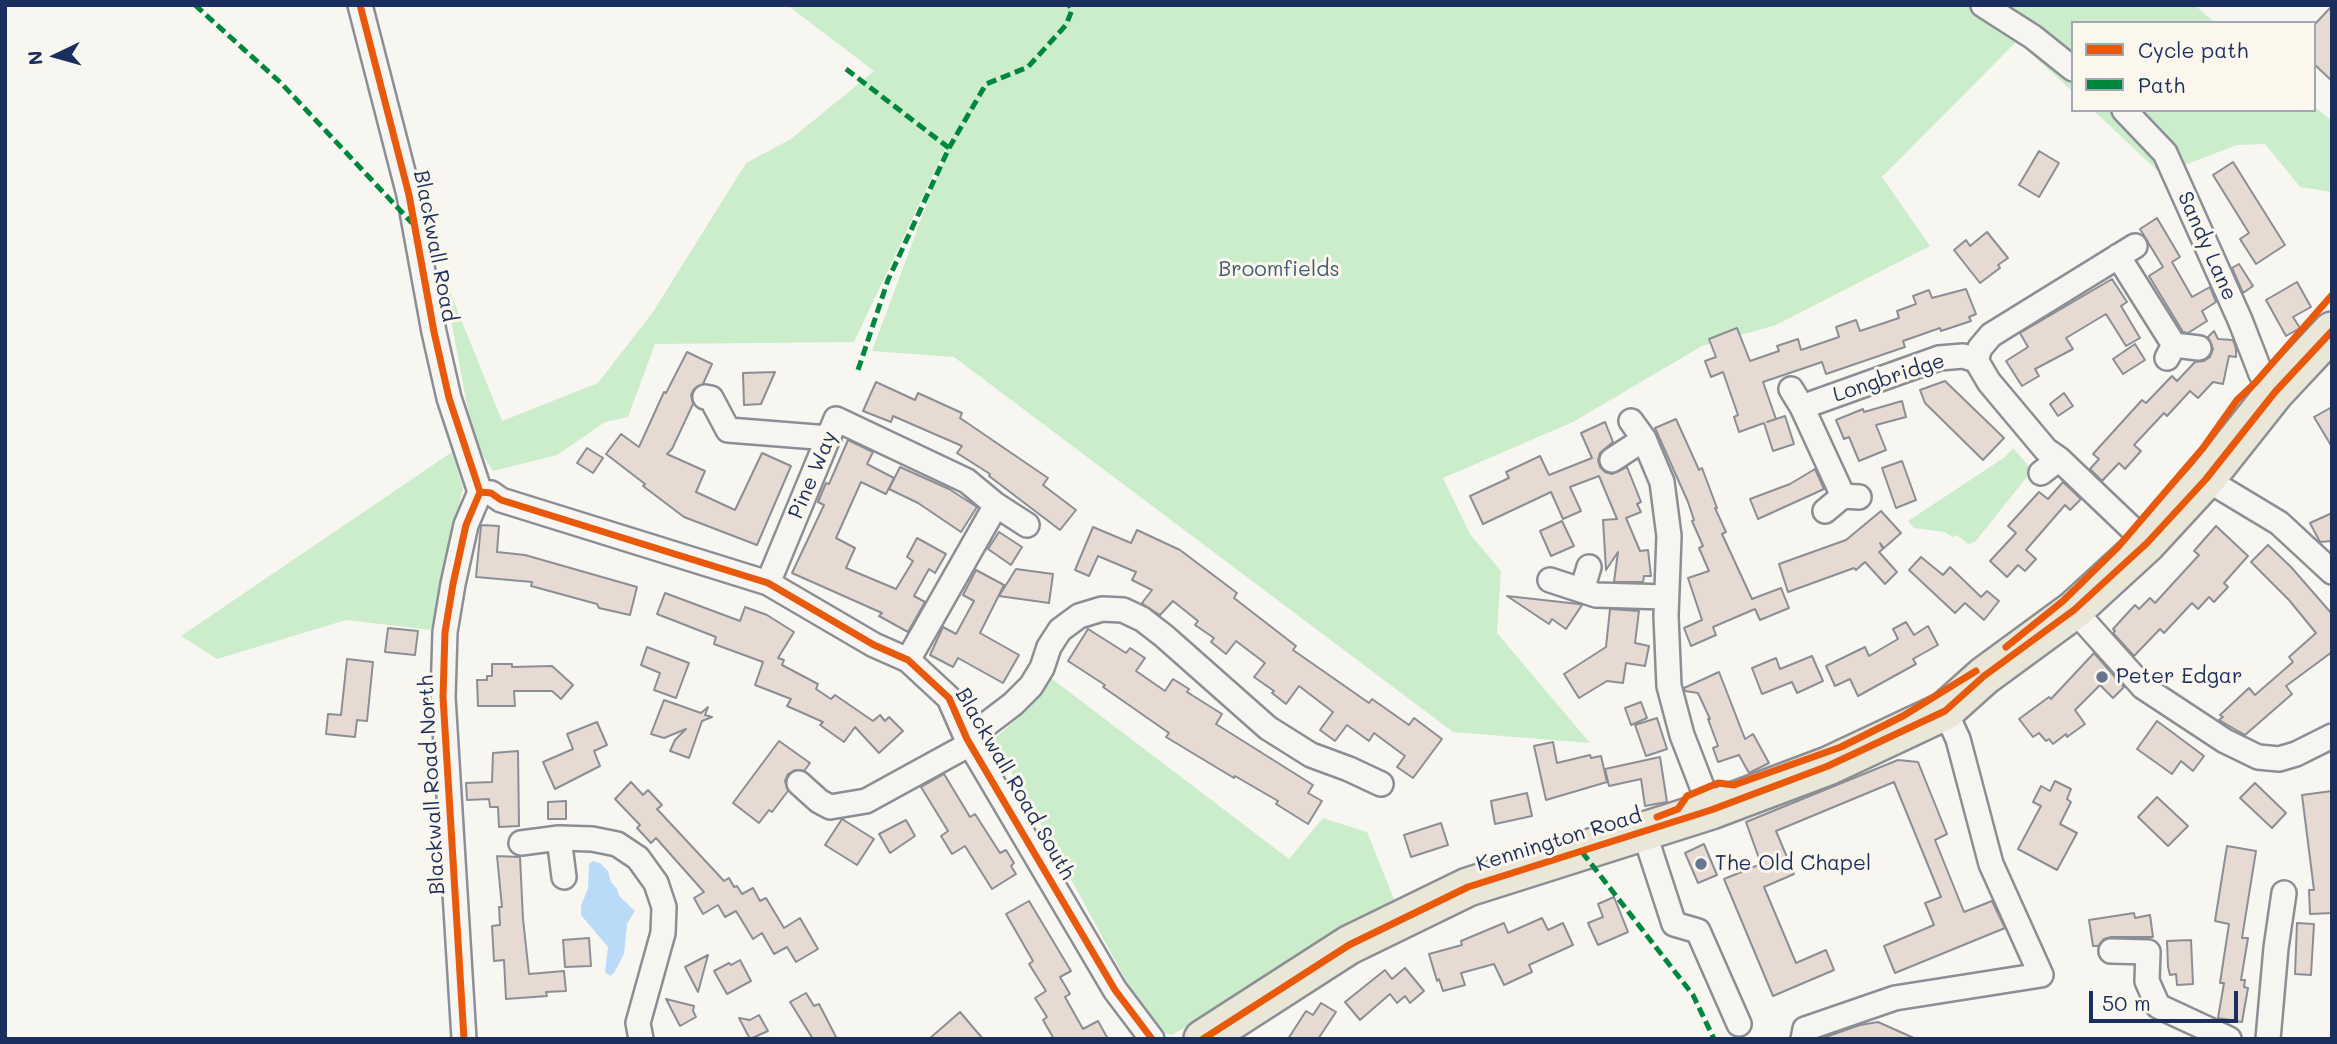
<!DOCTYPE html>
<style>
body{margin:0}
#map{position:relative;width:2337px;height:1044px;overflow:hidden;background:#f8f6f0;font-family:Mali,sans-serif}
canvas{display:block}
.frame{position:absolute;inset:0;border:7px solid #1b2f5e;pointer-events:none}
.legend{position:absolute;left:2071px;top:21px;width:245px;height:91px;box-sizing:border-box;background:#fbf7ec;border:2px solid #a1a7b3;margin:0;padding:9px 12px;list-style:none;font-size:21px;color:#1b2f5e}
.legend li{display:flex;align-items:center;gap:14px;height:35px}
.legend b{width:35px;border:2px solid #a1a7b3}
.north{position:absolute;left:21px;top:21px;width:70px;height:70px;-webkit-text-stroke:5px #fbf7ec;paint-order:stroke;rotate:265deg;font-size:19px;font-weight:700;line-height:28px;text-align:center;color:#1b2f5e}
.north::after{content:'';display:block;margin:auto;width:24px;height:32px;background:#1b2f5e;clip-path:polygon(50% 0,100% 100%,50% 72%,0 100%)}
.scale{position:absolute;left:2089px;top:991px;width:149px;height:32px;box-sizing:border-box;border:4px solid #1b2f5e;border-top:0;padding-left:9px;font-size:21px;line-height:24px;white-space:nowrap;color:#1b2f5e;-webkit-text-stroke:5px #fbf7ec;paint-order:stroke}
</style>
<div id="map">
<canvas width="2337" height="1044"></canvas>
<div class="frame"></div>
<ul class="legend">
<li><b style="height:9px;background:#e8590c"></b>Cycle path</li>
<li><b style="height:9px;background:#00873e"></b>Path</li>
</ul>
<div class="north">N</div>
<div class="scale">50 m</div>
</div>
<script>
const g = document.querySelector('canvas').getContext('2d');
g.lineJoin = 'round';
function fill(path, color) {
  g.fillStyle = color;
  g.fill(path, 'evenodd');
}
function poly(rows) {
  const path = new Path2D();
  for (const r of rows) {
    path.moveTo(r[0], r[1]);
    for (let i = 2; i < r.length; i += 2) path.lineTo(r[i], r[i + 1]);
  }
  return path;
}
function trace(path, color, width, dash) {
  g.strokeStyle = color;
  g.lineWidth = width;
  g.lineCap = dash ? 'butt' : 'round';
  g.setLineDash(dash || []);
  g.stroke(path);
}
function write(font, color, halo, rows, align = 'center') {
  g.font = font + ' Mali,sans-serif';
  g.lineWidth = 6;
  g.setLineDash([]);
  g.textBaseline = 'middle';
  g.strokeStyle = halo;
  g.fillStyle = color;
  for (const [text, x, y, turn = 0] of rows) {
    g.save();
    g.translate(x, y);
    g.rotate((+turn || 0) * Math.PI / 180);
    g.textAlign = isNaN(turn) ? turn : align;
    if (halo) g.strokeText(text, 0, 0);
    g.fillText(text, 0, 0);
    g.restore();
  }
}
fill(poly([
 [787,5,2195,5,2215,23,2073,23,2073,92,2017,41,1882,177,1930,246,1776,325,1702,346,1573,422,1443,478,1470,534,1501,571,1497,633,1590,743,1453,732,954,357,872,351,954,131,854,342,655,344,628,417,605,422,557,455,493,471,474,442,442,272,502,421,598,383,653,312,746,163,791,139,874,71],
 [2314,106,2332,121,2332,192,2300,187,2265,144,2237,145,2161,174,2093,110,2314,110],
 [2013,448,2027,464,2030,473,1975,542,1968,544,1957,535,1953,537,1944,532,1914,528,1908,521,2005,457],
 [452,452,463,488,431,630,346,620,217,659,181,636],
 [1047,675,1289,859,1323,818,1367,832,1396,904,1172,1035,1153,1030,1025,795,992,741,1028,709]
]), '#ccedcb');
fill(poly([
 [593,861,600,863,608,871,611,882,617,889,619,896,635,911,627,924,624,954,614,973,610,976,605,972,608,947,581,915,581,906,588,888,589,864]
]), '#badbf8');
const building = poly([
 [2332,6,2332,81,2314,64,2314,25,2332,6],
 [2039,151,2059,163,2039,197,2019,185,2039,151],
 [2233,162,2285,245,2256,264,2240,239,2249,233,2213,175,2233,162],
 [2157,218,2180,257,2172,262,2192,297,2210,287,2216,302,2202,311,2207,321,2188,333,2183,332,2149,276,2163,267,2140,229,2157,218],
 [1987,232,2008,258,1998,265,2000,268,1980,283,1954,250,1966,240,1970,246,1987,232],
 [2239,264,2253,286,2243,293,2232,268,2239,264],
 [2112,279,2127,302,2121,306,2140,338,2126,346,2106,314,2066,338,2073,349,2035,369,2039,376,2022,386,2006,361,2028,347,2020,333,2112,279],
 [2297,282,2311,307,2293,317,2300,328,2286,336,2266,300,2297,282],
 [1966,289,1976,314,1969,317,1971,321,1941,331,1940,328,1903,341,1905,347,1826,374,1822,362,1763,382,1776,419,1767,422,1785,416,1794,444,1773,451,1764,423,1739,432,1734,417,1738,415,1723,372,1711,377,1705,361,1716,357,1709,339,1737,328,1750,361,1779,351,1777,346,1798,339,1801,350,1839,337,1836,327,1856,320,1860,331,1899,318,1897,311,1916,304,1913,296,1929,290,1932,298,1966,289],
 [2214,331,2218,339,2233,340,2236,349,2236,357,2229,356,2223,384,2213,382,2198,398,2190,391,2167,416,2164,413,2134,445,2141,451,2125,469,2119,463,2102,481,2090,469,2099,459,2093,454,2142,400,2146,403,2172,376,2177,381,2195,362,2204,361,2210,357,2213,349,2208,337,2214,331],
 [2135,344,2145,360,2123,374,2113,359,2135,344],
 [687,352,712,364,703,384,694,389,691,395,693,404,672,449,667,454,705,471,696,492,735,510,762,453,791,466,757,545,684,517,643,486,645,484,606,454,621,434,639,447,664,392,666,393,687,352],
 [775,372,761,404,744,405,743,373,775,372],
 [1945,381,2004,438,1983,460,1925,403,1920,390,1945,381],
 [876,382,915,400,918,393,962,413,960,418,1048,478,1043,485,1076,510,1060,530,989,476,990,474,957,453,962,446,893,416,891,422,863,411,876,382],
 [2064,393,2073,406,2058,416,2050,404,2064,393],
 [1902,401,1906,417,1876,425,1886,450,1859,461,1849,437,1844,439,1836,420,1863,409,1864,412,1902,401],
 [2332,407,2332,447,2314,417,2332,407],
 [1676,419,1699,470,1702,468,1717,508,1715,508,1726,532,1722,534,1752,599,1781,588,1789,608,1760,620,1755,609,1713,627,1716,635,1691,646,1684,628,1702,620,1688,578,1709,571,1699,548,1703,546,1692,521,1694,520,1688,502,1655,428,1676,419],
 [1605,422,1613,442,1600,453,1598,460,1600,467,1605,472,1612,474,1627,467,1641,502,1637,504,1641,512,1626,518,1640,551,1648,550,1651,576,1644,576,1643,582,1614,582,1618,552,1606,570,1603,520,1617,519,1599,476,1570,487,1581,511,1563,519,1551,492,1483,524,1470,496,1509,478,1506,472,1540,456,1549,475,1592,458,1581,433,1605,422],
 [848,440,873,452,867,464,894,478,886,494,861,482,836,538,855,548,846,568,896,589,913,561,907,557,917,538,946,554,935,573,929,569,914,596,925,602,908,632,879,616,882,613,792,573,824,505,818,502,826,483,829,484,848,440],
 [587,448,603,458,593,473,577,463,587,448],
 [1902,461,1916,500,1896,508,1882,468,1902,461],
 [900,467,949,489,977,507,961,532,918,503,889,489,900,467],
 [1815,469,1824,489,1758,519,1750,499,1790,484,1815,469],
 [2063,482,2081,499,2070,510,2065,505,2026,550,2036,559,2025,571,2018,565,2007,577,1990,561,2016,533,2008,526,2039,492,2048,499,2063,482],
 [1881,511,1901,533,1884,548,1880,543,1883,549,1879,552,1897,572,1885,584,1865,562,1856,570,1854,568,1788,592,1779,564,1846,540,1881,511],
 [2332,513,2332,541,2320,542,2310,523,2332,513],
 [1562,521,1574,546,1551,556,1540,531,1562,521],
 [481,525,499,526,497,552,525,555,637,587,630,615,599,608,597,604,531,586,532,582,476,577,481,525],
 [2216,526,2248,556,2224,583,2228,587,2214,602,2209,597,2198,609,2192,603,2164,633,2160,629,2134,656,2113,633,2115,631,2113,629,2135,605,2139,609,2150,598,2155,603,2199,555,2194,551,2216,526],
 [1093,527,1131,543,1137,530,1180,550,1237,593,1234,598,1296,646,1293,650,1369,703,1372,699,1409,725,1414,718,1442,739,1413,778,1397,767,1405,756,1374,733,1369,741,1347,725,1335,741,1320,730,1333,712,1299,686,1286,704,1272,693,1274,691,1254,677,1265,663,1236,641,1226,654,1211,642,1214,638,1195,625,1198,621,1173,601,1160,615,1144,605,1142,603,1152,590,1132,580,1136,572,1098,556,1089,576,1075,570,1093,527],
 [999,532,1022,547,1011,565,988,549,999,532],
 [2268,545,2291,567,2332,614,2332,652,2286,686,2292,694,2245,735,2219,720,2223,717,2220,715,2249,688,2255,695,2293,662,2289,657,2316,633,2289,600,2251,562,2268,545],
 [1921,557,1943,575,1950,567,1981,597,1987,591,1999,601,1984,620,1965,603,1955,613,1909,570,1921,557],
 [1016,569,1053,574,1049,603,999,596,1016,569],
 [976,570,1004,585,980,633,1019,655,1003,683,958,658,953,667,930,655,943,627,956,634,974,601,963,595,976,570],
 [665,593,740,621,745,607,767,615,794,632,778,658,784,660,782,665,818,684,816,689,831,699,835,695,873,721,880,715,885,721,889,717,903,731,879,753,855,727,844,742,820,725,823,722,787,706,791,699,755,685,763,662,714,644,716,637,657,614,665,593],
 [1507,596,1579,604,1582,605,1566,629,1552,619,1549,624,1507,596],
 [1610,609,1639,611,1635,643,1649,646,1645,666,1626,663,1623,683,1607,681,1579,698,1564,674,1606,647,1610,609],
 [1906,622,1914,635,1928,626,1938,645,1913,659,1916,664,1858,696,1850,679,1835,686,1826,666,1865,647,1869,656,1898,639,1893,629,1906,622],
 [388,628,418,631,415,655,385,652,388,628],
 [1088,629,1126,653,1130,648,1145,658,1136,671,1165,691,1173,679,1189,689,1187,692,1222,714,1216,724,1313,785,1308,793,1322,801,1308,824,1276,804,1278,801,1235,776,1234,778,1166,737,1169,733,1103,687,1105,685,1068,661,1088,629],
 [647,647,689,663,676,698,654,690,660,673,641,665,647,647],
 [2094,653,2124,687,2113,698,2100,685,2075,710,2085,724,2067,737,2066,734,2053,744,2049,739,2046,741,2039,733,2033,737,2019,719,2049,697,2051,699,2094,653],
 [1812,656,1823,681,1797,693,1792,682,1762,694,1752,668,1776,658,1780,669,1812,656],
 [347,659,373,662,367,721,357,720,355,737,326,734,328,714,341,715,347,659],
 [492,664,512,664,512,667,552,666,573,685,561,699,552,691,514,691,515,706,478,706,477,680,487,680,487,676,492,676,492,664],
 [1719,672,1745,739,1753,734,1769,763,1749,773,1739,755,1718,762,1713,748,1718,746,1708,719,1710,719,1698,693,1685,691,1684,688,1719,672],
 [664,700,701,713,708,707,705,715,712,717,702,721,689,758,670,751,675,740,686,729,664,738,651,734,664,700],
 [1641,702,1647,718,1631,725,1625,708,1641,702],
 [1657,718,1667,749,1646,756,1635,725,1657,718],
 [2157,721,2204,756,2193,771,2181,761,2172,774,2137,749,2157,721],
 [597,722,607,745,594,751,600,766,555,789,543,762,573,749,567,734,597,722],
 [779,741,810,763,804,771,795,770,788,774,785,781,788,791,772,812,769,810,759,823,733,803,779,741],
 [1553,742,1557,763,1590,755,1591,758,1601,756,1607,782,1546,800,1534,746,1553,742],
 [518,751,519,826,499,827,498,807,490,807,489,799,467,800,466,783,492,782,493,753,518,751],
 [1660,757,1667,802,1645,806,1641,779,1609,786,1605,769,1660,757],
 [1898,760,1918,762,1947,834,1935,840,1964,912,1992,901,2005,928,1895,973,1884,946,1934,925,1925,903,1941,897,1894,782,1776,831,1794,874,1764,887,1796,963,1826,950,1834,970,1773,996,1724,879,1761,864,1746,822,1898,760],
 [944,774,970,817,975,814,1000,853,1006,850,1014,863,1011,866,1016,874,992,889,965,846,952,854,941,836,948,831,921,787,944,774],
 [2055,781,2071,789,2067,799,2071,802,2060,824,2077,833,2057,870,2018,849,2041,806,2033,802,2041,786,2050,791,2055,781],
 [631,782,643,795,648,790,662,805,657,809,724,881,729,878,734,887,737,886,742,894,753,888,760,901,766,898,784,928,800,918,818,949,796,962,787,947,774,954,762,933,753,939,736,911,725,917,718,905,703,914,694,898,704,892,656,838,651,843,637,828,640,825,615,799,631,782],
 [2255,783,2286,813,2272,828,2240,798,2255,783],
 [2332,791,2332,913,2310,914,2309,890,2314,890,2302,795,2332,791],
 [1527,793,1532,816,1495,824,1491,801,1527,793],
 [2157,797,2188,826,2168,846,2138,817,2157,797],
 [566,801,566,819,548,819,548,802,566,801],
 [842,819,874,839,857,865,825,845,842,819],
 [906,820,915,836,890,853,879,834,906,820],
 [1441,823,1448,845,1411,857,1404,835,1441,823],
 [1704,844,1717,875,1698,883,1685,853,1704,844],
 [2227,846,2256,851,2242,938,2248,938,2241,980,2245,980,2244,987,2248,988,2242,1022,2218,1018,2224,983,2220,983,2229,924,2215,921,2227,846],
 [497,856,520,857,523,919,529,974,564,971,566,991,546,992,547,996,506,999,504,960,494,961,492,926,500,925,499,907,502,907,497,856],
 [1614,897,1628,932,1598,945,1588,923,1603,917,1598,904,1614,897],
 [1029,901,1071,971,1060,977,1070,994,1065,997,1083,1029,1098,1021,1108,1039,1054,1039,1043,1020,1047,1017,1035,998,1046,991,1029,964,1033,961,1006,914,1029,901],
 [2134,913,2135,918,2150,915,2153,937,2111,937,2104,939,2098,946,2093,946,2089,920,2134,913],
 [1542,918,1548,930,1563,923,1573,945,1529,965,1532,972,1504,985,1494,964,1461,973,1465,985,1443,991,1439,979,1437,981,1429,954,1462,945,1461,941,1504,923,1508,933,1542,918],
 [2297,923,2314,924,2311,975,2295,974,2297,923],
 [589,938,591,966,565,967,563,940,589,938],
 [2191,940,2193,984,2177,985,2176,974,2170,975,2168,967,2167,941,2191,940],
 [708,955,698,992,685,967,708,955],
 [740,960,751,981,727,994,714,971,729,963,731,965,740,960],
 [1405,968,1424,991,1410,1003,1405,996,1397,1003,1390,994,1360,1020,1345,1002,1385,970,1392,979,1405,968],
 [806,993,814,1006,819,1004,837,1039,813,1039,790,1002,806,993],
 [666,999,694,1006,693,1011,696,1017,680,1026,666,999],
 [1321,1003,1336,1012,1318,1039,1288,1039,1306,1011,1313,1015,1321,1003],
 [960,1012,983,1039,929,1039,960,1012],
 [759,1015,768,1031,750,1039,739,1018,750,1020,759,1015],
 [1878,1022,1916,1039,1820,1039,1860,1025,1878,1022]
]);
fill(building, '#e6dad3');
trace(building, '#8b8e94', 2);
const street = poly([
 [360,5,409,195,434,332,449,398,480,492],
 [1983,5,2033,37,2073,69],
 [2124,110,2165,153,2240,320,2261,374,2275,392],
 [2135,246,1991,335,1980,348,1976,360,1989,382,2046,450,2059,459,2147,543],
 [2118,256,2174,345],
 [2167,358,2174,345,2199,348],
 [1791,389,1802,407,1843,496],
 [705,397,711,398,728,430,829,438],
 [1802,407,1939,358,1963,356,1976,360],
 [1631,421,1644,439,1662,482,1669,536,1666,616,1669,686,1682,735,1711,810],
 [1612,460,1644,439],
 [2041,473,2059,459],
 [2206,479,2279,523,2332,572],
 [480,492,491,493,501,500,768,583,874,645,908,660,949,698,967,739,1115,990,1152,1039],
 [1825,511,1843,496,1859,497],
 [1550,580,1596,595,1666,597],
 [768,583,836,419,967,481,996,505,1027,525],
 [1582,590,1589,567],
 [2074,610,2143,687,2225,741,2258,757,2279,759,2296,754,2332,736],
 [908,660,996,505],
 [967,739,1013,704,1031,686,1042,668,1049,647,1060,630,1079,616,1102,609,1123,610,1142,619,1164,636,1268,728,1311,755,1349,769,1381,784],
 [799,783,819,801,830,807,866,801,970,744],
 [1644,832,1674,924,1698,931,1739,1024],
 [559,838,564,877],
 [521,843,559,838,592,839,617,844,638,858,656,883,664,907,663,933,638,1023,641,1039],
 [2111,951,2148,952,2147,981,2158,1006,2229,1039],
 [464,1039,443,697,445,632,453,584,466,525,480,492],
 [1803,1039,1805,1029,1895,998,2041,975,1991,864,1958,739,1945,711],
 [2268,1039,2276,948,2284,893]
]);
const primary = poly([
 [1203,1039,1349,945,1468,887,1711,810,1828,766,1945,711,1984,676,2074,610,2147,543,2206,479,2275,392,2332,331]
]);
trace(street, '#8b8e94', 28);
trace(primary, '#8b8e94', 42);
trace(street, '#f6f5f1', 23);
trace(primary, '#ebe7d8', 37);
trace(poly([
 [195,5,281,83,412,223],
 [846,69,949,148,888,280,858,370],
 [949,148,986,84,1028,67,1066,25,1072,10,1069,5],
 [1582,852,1693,995,1714,1039]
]), '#00873e', 5, [10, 5]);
trace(poly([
 [360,5,409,195,434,332,449,398,480,492],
 [480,492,491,493,501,500,768,583,874,645,908,660,949,698,967,739,1115,990,1152,1039],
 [2006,647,2063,601,2118,547,2203,448,2237,400,2255,383,2332,295],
 [1657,817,1678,809,1687,796,1718,783,1734,785,1841,747,1903,716,1976,671],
 [464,1039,443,697,445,632,453,584,466,525,480,492],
 [1203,1039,1349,945,1468,887,1711,810,1828,766,1945,711,1984,676,2074,610,2147,543,2206,479,2275,392,2332,331]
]), '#e8590c', 7);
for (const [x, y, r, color] of [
 [2102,677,7,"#687591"],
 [1701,864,7,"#687591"]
]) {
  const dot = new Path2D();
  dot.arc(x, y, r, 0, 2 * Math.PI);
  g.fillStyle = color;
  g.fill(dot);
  trace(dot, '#fbf7ec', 2.5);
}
write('21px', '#1b2f5e', '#fbf7ec', [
 ["Blackwall Road",435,246,79],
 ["Sandy Lane",2207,246,66],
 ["Longbridge",1889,378,-18],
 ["Pine Way",813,475,-67],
 ["Blackwall Road South",1015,784,60],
 ["Blackwall Road North",432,785,-93],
 ["Kennington Road",1559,840,-17]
]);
write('21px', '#3e5d72', '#fbf7ec', [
 ["Broomfields",1279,270]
]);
write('21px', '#1b2f5e', '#fbf7ec', [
 ["Peter Edgar",2116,677],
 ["The Old Chapel",1715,864]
], 'left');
</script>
